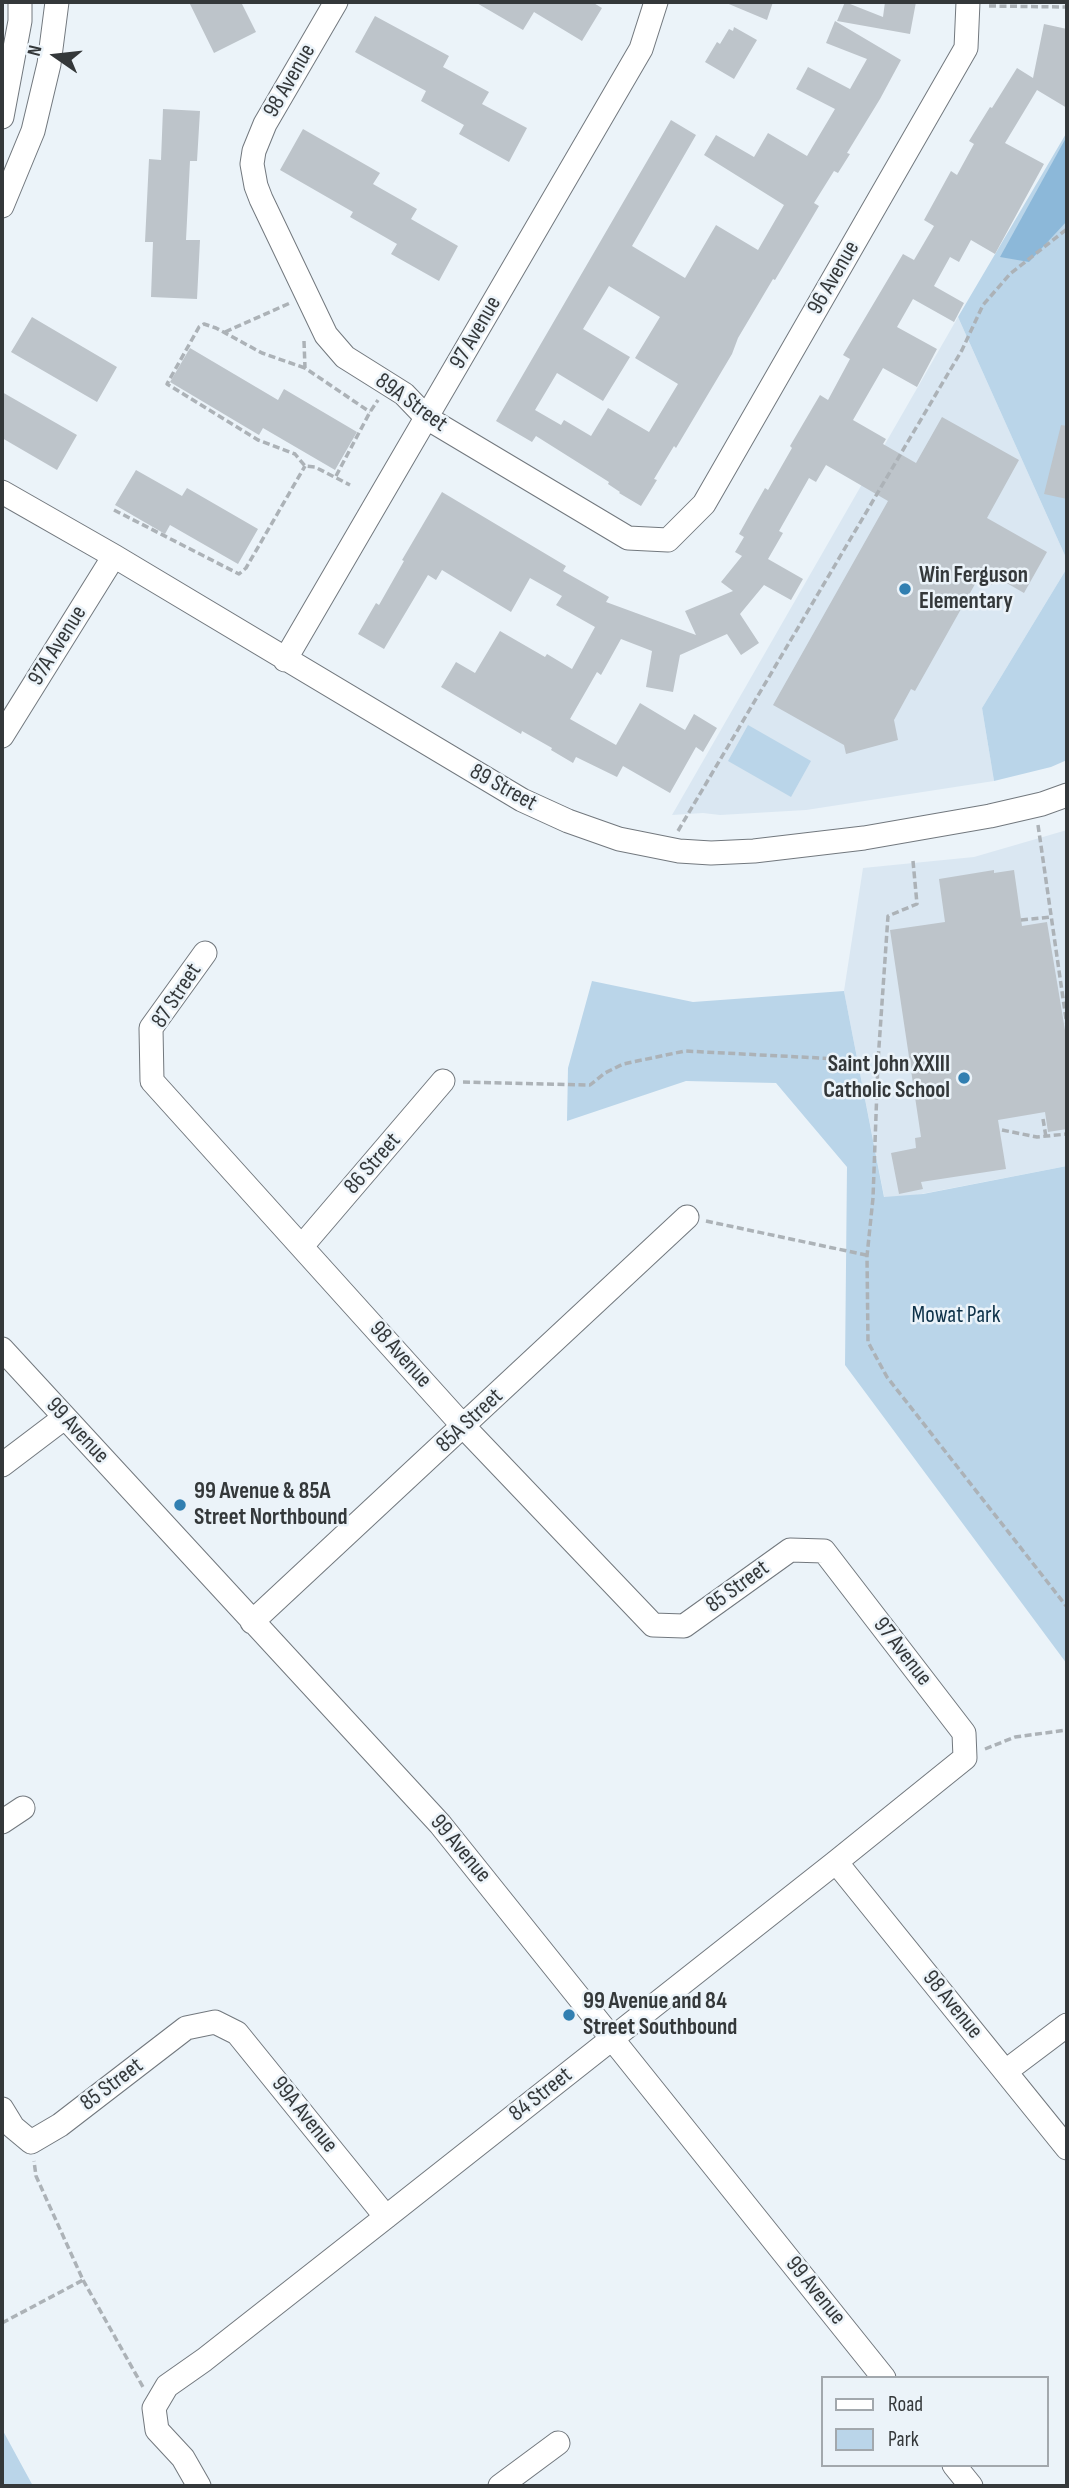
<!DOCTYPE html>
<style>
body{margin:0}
#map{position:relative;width:1069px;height:2488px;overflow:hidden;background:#ebf3f9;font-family:"Sofia Sans Condensed",sans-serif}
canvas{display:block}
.frame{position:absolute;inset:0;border:4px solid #34383a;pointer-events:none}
.legend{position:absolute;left:821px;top:2376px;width:228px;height:91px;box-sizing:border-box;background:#ebf3f9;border:2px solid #a2a8ad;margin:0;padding:9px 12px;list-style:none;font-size:21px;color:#34383a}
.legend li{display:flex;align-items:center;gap:14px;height:35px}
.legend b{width:35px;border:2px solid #a2a8ad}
.north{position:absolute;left:21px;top:21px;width:70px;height:70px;-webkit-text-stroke:5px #ebf3f9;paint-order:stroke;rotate:284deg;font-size:19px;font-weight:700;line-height:28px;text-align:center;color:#34383a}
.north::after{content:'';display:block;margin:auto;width:24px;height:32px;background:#34383a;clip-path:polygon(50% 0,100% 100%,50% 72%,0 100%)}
</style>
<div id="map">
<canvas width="1069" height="2488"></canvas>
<div class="frame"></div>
<ul class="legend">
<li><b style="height:9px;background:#fff"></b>Road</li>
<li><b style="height:19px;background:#bad5e9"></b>Park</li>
</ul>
<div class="north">N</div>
</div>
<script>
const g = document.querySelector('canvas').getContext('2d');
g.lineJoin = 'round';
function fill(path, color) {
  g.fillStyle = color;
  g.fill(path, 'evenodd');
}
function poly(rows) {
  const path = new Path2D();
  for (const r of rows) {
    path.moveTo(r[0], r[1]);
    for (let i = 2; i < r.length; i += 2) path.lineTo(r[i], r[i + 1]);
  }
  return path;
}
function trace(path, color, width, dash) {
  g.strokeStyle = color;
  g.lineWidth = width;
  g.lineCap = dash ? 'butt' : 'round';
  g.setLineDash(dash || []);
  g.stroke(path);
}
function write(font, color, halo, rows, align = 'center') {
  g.font = font + ' "Sofia Sans Condensed",sans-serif';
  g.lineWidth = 5;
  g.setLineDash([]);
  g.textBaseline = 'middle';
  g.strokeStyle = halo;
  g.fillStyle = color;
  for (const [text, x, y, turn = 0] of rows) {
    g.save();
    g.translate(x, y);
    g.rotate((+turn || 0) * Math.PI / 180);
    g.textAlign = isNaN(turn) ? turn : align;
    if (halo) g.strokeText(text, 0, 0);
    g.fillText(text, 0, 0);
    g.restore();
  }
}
fill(poly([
 [958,317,1067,560,1067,568,982,708,994,781,806,810,720,815,703,813,672,815],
 [1067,830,1067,1166,885,1201,844,991,863,868,974,857]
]), '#dae7f2');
fill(poly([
 [1067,132,1067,560,958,317],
 [1067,568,1067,760,1051,767,994,781,982,708],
 [748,725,811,761,791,797,728,761],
 [592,981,693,1002,844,991,884,1197,923,1194,1067,1166,1067,1664,845,1365,847,1167,776,1083,686,1081,567,1121,568,1068],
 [2,2429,33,2486,2,2486]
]), '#bad5e9');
fill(poly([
 [1067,136,1067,221,1029,262,1000,257]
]), '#8cb8d9');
fill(poly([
 [189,2,241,2,256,32,214,53],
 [475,2,592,2,602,8,582,41,534,12,523,30],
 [724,2,773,2,767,20],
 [845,2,883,17,885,2,916,2,910,34,837,21],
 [375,16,449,56,443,67,489,92,482,104,527,128,509,162,459,134,464,125,421,101,426,91,355,52],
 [835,21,901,60,880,99,847,153,850,154,838,173,834,171,814,203,819,206,775,280,773,279,738,338,732,354,676,448,674,446,654,479,657,480,641,506,619,493,620,492,608,484,609,482,536,436,532,442,496,421,671,120,696,135,632,246,685,278,716,225,758,250,784,205,704,155,716,135,754,157,768,133,807,156,835,109,796,89,808,67,850,89,867,59,826,43],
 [609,286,660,317,635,358,678,384,649,432,608,408,591,436,564,420,561,425,535,410,557,373,603,401,630,357,583,329],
 [1044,24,1067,29,1067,108,1037,90,1005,143,1044,164,995,254,971,240,959,262,950,257,934,286,964,303,954,322,913,299,897,327,937,349,917,387,883,368,853,420,886,439,883,444,916,463,942,417,1019,460,987,518,1047,552,1024,593,996,577,992,585,979,577,915,691,911,689,894,720,898,740,846,754,844,745,773,705,888,501,826,465,816,482,809,478,779,531,783,533,768,559,803,579,791,600,764,585,740,614,759,643,741,655,727,634,680,655,673,692,646,687,652,651,621,639,601,675,597,672,570,719,616,745,640,703,685,730,694,714,717,728,703,752,696,747,670,793,623,766,617,777,576,757,573,763,551,750,552,748,522,731,521,734,441,687,456,662,475,673,500,631,545,657,547,654,572,669,595,627,556,605,562,596,530,578,511,612,442,570,436,580,428,575,384,649,358,634,376,603,379,605,404,561,402,560,442,492,566,566,563,571,609,597,606,602,696,635,685,611,733,591,721,582,742,556,735,552,744,537,739,534,753,509,765,488,768,490,792,448,790,446,820,395,828,400,850,359,843,355,903,254,914,260,934,226,924,220,951,171,957,175,974,144,969,141,990,107,992,108,1017,68,1033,78],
 [734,27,757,40,734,79,705,62,717,42,720,44,729,29,733,31],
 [163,109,200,111,197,161,190,161,186,240,200,240,197,299,151,297,153,242,145,242,149,159,161,160],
 [303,129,380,173,373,184,417,209,411,219,458,246,439,281,391,254,397,244,350,217,353,212,280,170],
 [32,317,117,367,97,402,11,352],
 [190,348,278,400,284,389,357,432,335,470,263,428,259,435,170,382],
 [2,392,77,435,57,470,2,438],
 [1061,425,1067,426,1067,499,1044,494],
 [136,470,182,496,187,488,258,529,238,564,170,525,165,534,115,505],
 [994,870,994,873,1014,870,1022,926,1047,922,1067,1042,1067,1129,1048,1132,1045,1112,998,1120,1006,1169,921,1182,923,1189,899,1194,891,1153,916,1148,915,1138,921,1137,890,930,945,922,939,879]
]), '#bdc4ca');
const minor = poly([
 [336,2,265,124,254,151,252,164,256,186,261,199,326,335,345,357,404,394,427,418,628,538,668,540,704,504,966,48,968,2],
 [2,117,20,21,20,2],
 [2,206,33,131,49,64,57,2],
 [2,492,114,556,522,800,568,821,619,839,679,851,711,853,754,851,864,838,990,816,1042,804,1067,795],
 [285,660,641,49,656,2],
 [2,736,114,556],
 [302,1246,443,1081],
 [2,1349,440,1824,884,2378],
 [2,1465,64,1418],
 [252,1622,687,1217],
 [2,1822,23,1808],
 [836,1862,1067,2148],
 [1006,2071,1067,2025],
 [2,2109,13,2127,31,2142,60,2125,186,2028,215,2022,237,2033,386,2217],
 [954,2465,971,2486],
 [199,2486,183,2458,157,2430,154,2408,167,2386,204,2360,386,2217,836,1862,965,1758,964,1733,824,1551,790,1550,684,1626,653,1625,464,1427,152,1081,151,1028,205,953],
 [500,2486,558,2443]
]);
trace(minor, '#72787e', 25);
trace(poly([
 [989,6,1067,7],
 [225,332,290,303],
 [304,341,305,368,370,412],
 [305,368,262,353,216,328,204,324,199,327,167,384,258,440,295,454,305,466,315,467,350,485],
 [336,476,370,412,378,400],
 [114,510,239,574,246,568,305,466],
 [1038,825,1067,1026],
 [678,831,962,350,983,305,1010,274,1067,229],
 [913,861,917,904,888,916,878,1061,873,1198,867,1256,868,1342,887,1377,1067,1607],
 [1021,920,1051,917],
 [463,1082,590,1085,605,1073,623,1064,685,1051,877,1061],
 [1043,1119,1046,1137],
 [1002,1130,1037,1137,1067,1134],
 [706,1221,866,1255],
 [985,1749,1015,1737,1067,1730],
 [83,2280,143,2387],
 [2,2323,83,2280,36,2176,34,2161]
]), '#acb2b7', 3.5, [7, 3.5]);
trace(minor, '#fff', 23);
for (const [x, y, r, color] of [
 [905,589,7,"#317fb1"],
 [964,1078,7,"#317fb1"],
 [180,1505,7,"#317fb1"],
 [569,2015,7,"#317fb1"]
]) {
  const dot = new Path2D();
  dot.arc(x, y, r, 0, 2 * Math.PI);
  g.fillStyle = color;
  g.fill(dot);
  trace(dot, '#ebf3f9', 2.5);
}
write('23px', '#34383a', '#ebf3f9', [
 ["98 Avenue",290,81,-60],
 ["96 Avenue",834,278,-60],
 ["97 Avenue",476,333,-60],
 ["89A Street",411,403,36],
 ["97A Avenue",58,646,-58],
 ["89 Street",503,788,29],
 ["87 Street",177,996,-57],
 ["86 Street",373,1164,-49],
 ["98 Avenue",400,1355,48],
 ["85A Street",470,1421,-43],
 ["99 Avenue",77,1431,47],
 ["85 Street",738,1587,-36],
 ["97 Avenue",902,1652,52],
 ["99 Avenue",460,1849,50],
 ["98 Avenue",952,2005,51],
 ["85 Street",112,2085,-37],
 ["84 Street",541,2095,-38],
 ["99A Avenue",304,2115,51],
 ["99 Avenue",815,2291,51]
]);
write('bold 23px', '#34383a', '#ebf3f9', [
 ["Win Ferguson",919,576],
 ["Elementary",919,602],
 ["Saint John XXIII",950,1065,"right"],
 ["Catholic School",950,1091,"right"],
 ["99 Avenue & 85A",194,1492],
 ["Street Northbound",194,1518],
 ["99 Avenue and 84",583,2002],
 ["Street Southbound",583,2028]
], 'left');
write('23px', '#0d3148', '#ebf3f9', [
 ["Mowat Park",956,1316]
]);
</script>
